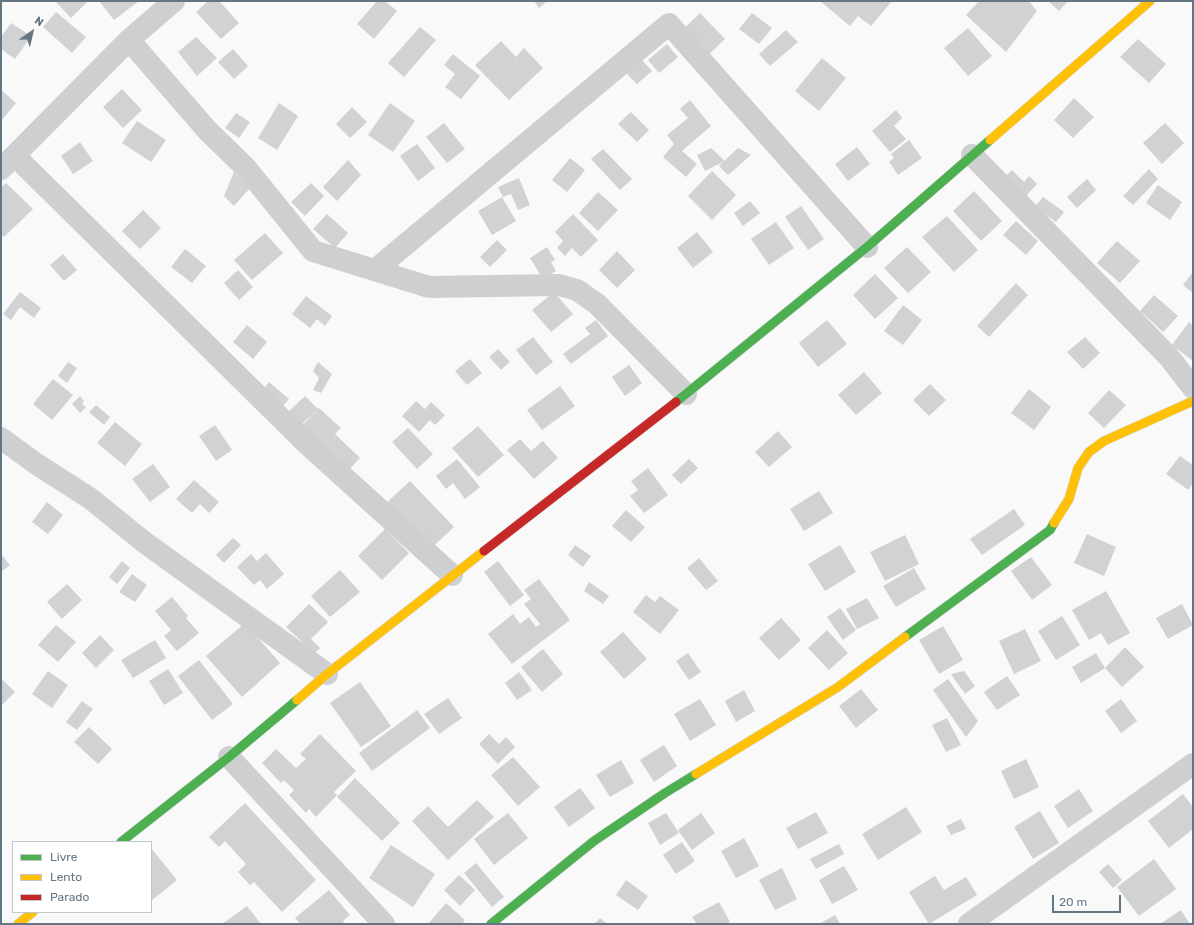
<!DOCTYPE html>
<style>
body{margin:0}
#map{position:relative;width:1194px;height:925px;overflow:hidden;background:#f9f9f9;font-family:Rubik,sans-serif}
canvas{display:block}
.frame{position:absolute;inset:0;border:2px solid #657683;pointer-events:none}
.legend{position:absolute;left:12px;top:841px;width:140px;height:72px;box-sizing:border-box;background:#fff;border:1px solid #c1c8cd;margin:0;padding:5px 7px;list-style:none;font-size:12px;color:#657683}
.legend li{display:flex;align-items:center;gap:8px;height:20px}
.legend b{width:20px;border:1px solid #c1c8cd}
.north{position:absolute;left:12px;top:12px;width:40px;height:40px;-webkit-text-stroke:3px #fff;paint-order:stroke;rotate:34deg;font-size:11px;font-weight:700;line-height:16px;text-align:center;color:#657683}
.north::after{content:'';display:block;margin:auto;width:14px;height:18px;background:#657683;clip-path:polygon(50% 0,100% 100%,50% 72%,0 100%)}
.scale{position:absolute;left:1052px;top:895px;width:69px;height:18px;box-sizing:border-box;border:2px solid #657683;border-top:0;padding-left:5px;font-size:12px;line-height:14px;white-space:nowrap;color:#657683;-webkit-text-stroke:3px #fff;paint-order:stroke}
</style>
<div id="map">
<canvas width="1194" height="925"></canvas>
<div class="frame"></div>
<ul class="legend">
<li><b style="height:5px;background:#4caf50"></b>Livre</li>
<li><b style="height:5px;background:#ffc107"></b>Lento</li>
<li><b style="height:5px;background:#c62828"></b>Parado</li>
</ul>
<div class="north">N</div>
<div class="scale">20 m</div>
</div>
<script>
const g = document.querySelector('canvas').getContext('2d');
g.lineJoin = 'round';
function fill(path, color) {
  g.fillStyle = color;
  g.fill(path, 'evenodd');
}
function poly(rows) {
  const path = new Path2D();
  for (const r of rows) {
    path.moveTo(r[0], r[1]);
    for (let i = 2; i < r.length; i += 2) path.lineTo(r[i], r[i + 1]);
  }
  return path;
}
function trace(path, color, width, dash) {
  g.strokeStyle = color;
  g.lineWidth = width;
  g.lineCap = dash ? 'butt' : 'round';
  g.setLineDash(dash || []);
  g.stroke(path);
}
fill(poly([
 [55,1,88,1,71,18],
 [99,1,139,1,114,20],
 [208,1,219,1,239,23,221,39,196,12],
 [377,1,385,1,397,11,374,39,357,24],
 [534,1,547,1,539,8],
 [820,1,892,1,871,26,858,16,850,26],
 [979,1,1029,1,1037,11,1006,52,966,15],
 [1048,1,1068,1,1059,11],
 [56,12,86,37,72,53,43,27],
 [700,13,725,39,704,59,679,33],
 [752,13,772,28,759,44,739,29],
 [11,23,31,36,15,59,1,49,1,37],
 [420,27,436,40,404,77,388,63],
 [968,28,992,56,968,76,944,48],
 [786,30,798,42,770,66,759,54],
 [196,37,217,58,197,76,178,52],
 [1138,39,1166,64,1149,83,1120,57],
 [501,41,516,57,524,48,543,68,509,100,475,65],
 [667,44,678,57,659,73,648,60],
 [233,49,248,66,234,79,218,62],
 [453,54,480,76,461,99,445,87,455,74,444,65],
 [640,58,652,71,637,84,625,72],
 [822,58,846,78,819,111,795,91],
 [122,89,142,110,123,128,103,107],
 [1,90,16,103,1,121],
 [1074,98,1094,117,1073,138,1054,120],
 [690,100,711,126,682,151,697,164,686,177,663,157,674,144,667,135,688,118,680,109],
 [279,103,298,116,277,150,258,138],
 [390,103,415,121,393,152,368,135],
 [352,107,367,122,350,138,336,124],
 [896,110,902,118,894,126,906,139,890,152,872,131],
 [631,112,649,130,637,142,618,124],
 [236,113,250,122,239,138,225,128],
 [137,121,166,140,151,162,122,143],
 [444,123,465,149,447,163,426,137],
 [1165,123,1184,143,1162,164,1143,143],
 [909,140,922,158,898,175,889,162,894,158,891,154],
 [80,142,93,161,73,174,61,156],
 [417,144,435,168,418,181,400,156],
 [857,147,870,164,848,181,835,164],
 [711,148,725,161,705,171,697,155],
 [738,148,751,155,728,175,719,166],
 [603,149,632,179,620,190,591,159],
 [570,158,585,170,567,192,552,180],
 [348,160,361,175,337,201,323,187],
 [1149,169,1158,179,1133,205,1123,196],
 [1012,170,1024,182,1029,176,1037,184,1024,198,1004,178],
 [712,171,736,195,712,220,688,196],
 [234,172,250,188,234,206,224,196],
 [519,178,530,205,518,210,511,194,503,197,498,187],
 [1087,179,1096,190,1077,208,1067,197],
 [6,183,33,209,4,237,1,234,1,187],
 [311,183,324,196,305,216,291,202],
 [1158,185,1182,202,1170,220,1146,203],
 [974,191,1002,221,981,241,953,211],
 [598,192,618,210,598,231,579,213],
 [502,197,516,221,492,235,478,211],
 [1043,197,1064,212,1056,222,1035,207],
 [750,201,760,213,743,226,734,213],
 [801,206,824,239,808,250,785,217],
 [143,210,161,228,140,249,122,231],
 [327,214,348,233,335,248,313,229],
 [573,214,598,240,581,257,572,248,565,256,557,248,563,241,555,232],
 [947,216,978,250,954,272,922,237],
 [1016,221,1038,241,1026,255,1003,235],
 [776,222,794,248,769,265,751,239],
 [697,232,713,252,693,268,677,248],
 [265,233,283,253,252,280,234,260],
 [497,240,507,250,490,267,480,257],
 [1117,241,1140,261,1120,283,1097,263],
 [547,247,555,260,551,262,556,271,543,279,530,258],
 [907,247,931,272,908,293,884,268],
 [185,249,206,266,192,283,171,267],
 [617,251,635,270,617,288,599,270],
 [63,254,77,270,64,281,50,265],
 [238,270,253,287,239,300,224,283],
 [1193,272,1193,293,1183,285],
 [875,274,898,298,875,319,853,295],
 [1016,283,1028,295,989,337,977,326],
 [20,292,41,308,34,318,20,307,11,320,3,314],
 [554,292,573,314,551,332,532,310],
 [1154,295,1178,316,1163,332,1140,311],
 [306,296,332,316,325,326,317,319,310,328,292,314],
 [903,305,922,320,903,345,884,331],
 [596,320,608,336,571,364,563,354,590,334,585,328],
 [827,320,847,344,818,367,799,343],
 [1189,322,1193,326,1193,361,1172,345],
 [247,325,267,342,253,359,233,342],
 [533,337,553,362,536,375,516,350],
 [1085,337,1100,353,1083,369,1067,352],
 [498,349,510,362,501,370,489,357],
 [470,359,482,373,467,385,455,371],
 [68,362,77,368,67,383,58,376],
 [318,362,332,374,321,393,313,390,319,378,313,371],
 [629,365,642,383,625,396,612,377],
 [864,372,882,393,856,415,838,395],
 [53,379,73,395,52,420,33,404],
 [269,382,289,399,277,413,258,396],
 [930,384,946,400,929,416,913,400],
 [560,386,575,406,542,430,527,410],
 [1029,389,1051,407,1034,430,1011,413],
 [1109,390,1126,405,1104,428,1088,413],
 [80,396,84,401,82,404,86,407,80,413,72,404],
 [305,396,318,409,298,428,285,415],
 [416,401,425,409,431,402,445,415,435,425,430,420,419,432,402,416],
 [96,405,110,417,104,425,89,412],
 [319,408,341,428,335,434,360,458,346,473,299,429],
 [115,422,142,444,125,466,97,443],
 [215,425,232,450,216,461,199,436],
 [478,426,504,455,478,477,452,448],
 [408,428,433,454,417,469,392,442],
 [778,431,792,447,769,467,755,452],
 [520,439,531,451,543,441,558,458,534,479,507,450],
 [1180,456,1193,465,1193,483,1188,490,1166,474],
 [457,459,480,487,465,499,453,483,446,489,436,476],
 [689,459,698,468,681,484,672,475],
 [153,464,170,487,150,502,132,479],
 [648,468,668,495,644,513,630,496,638,490,631,481],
 [194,480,219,502,209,513,200,504,192,513,176,499],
 [410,481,454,527,426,553,383,506],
 [819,491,833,513,804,531,790,509],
 [47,502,63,515,48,534,32,522],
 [1014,509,1025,525,982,555,970,539],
 [626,510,645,527,631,542,612,526],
 [385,529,409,553,382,580,358,556],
 [1087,534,1116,547,1104,576,1074,563],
 [905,535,919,564,885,581,870,552],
 [233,538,241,545,224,563,216,555],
 [575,545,591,556,583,567,568,555],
 [840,545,856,572,825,591,808,564],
 [266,553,284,574,267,589,260,580,254,585,237,567,251,554,257,561],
 [1,554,10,565,1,572],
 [1031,557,1052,585,1032,600,1011,571],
 [699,558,718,581,706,590,687,568],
 [122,561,130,568,117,584,109,577],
 [498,561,524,595,510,606,484,572],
 [914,568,926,589,896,607,883,586],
 [340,570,360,592,330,617,311,596],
 [132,574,147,585,135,602,119,592],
 [539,579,570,620,512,664,488,634,513,614,520,624,529,617,536,627,540,624,524,604,531,599,524,590],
 [589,582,609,596,603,604,584,591],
 [67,584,82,600,62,619,47,602],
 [1106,591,1130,633,1108,645,1101,633,1089,640,1072,610],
 [646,595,655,602,660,596,679,610,660,634,633,612],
 [172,597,188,616,186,618,199,633,177,651,164,636,171,630,155,611],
 [867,598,879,618,857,629,846,609],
 [309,604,328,622,311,639,320,648,308,660,302,642,286,627],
 [1182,604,1193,625,1168,639,1156,618],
 [840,608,856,630,843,640,827,617],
 [1062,616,1080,645,1056,660,1038,631],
 [781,618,801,640,779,660,759,638],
 [245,623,280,663,242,697,206,656],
 [56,625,76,642,58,662,38,645],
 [943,626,963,660,939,674,919,640],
 [1025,629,1041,661,1014,674,999,641],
 [827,630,848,653,829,670,808,648],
 [623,632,647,659,624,679,600,652],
 [100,635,114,650,96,668,82,653],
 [155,640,166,658,133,678,121,660],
 [1125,647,1144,667,1122,687,1105,668],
 [543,649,563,674,542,692,521,667],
 [688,653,701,672,689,680,676,661],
 [1096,653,1105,668,1081,683,1072,667],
 [199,660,233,704,212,720,178,676],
 [168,669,183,693,164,705,149,681],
 [48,671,68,685,52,708,32,694],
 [964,671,975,686,965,694,951,674],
 [519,672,532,690,517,700,505,683],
 [1007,676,1020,695,997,710,984,692],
 [948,679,978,721,966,737,933,690],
 [3,680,15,692,2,705,1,704,1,682],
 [360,682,391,726,361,747,330,703],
 [861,689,878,710,856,728,839,706],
 [744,690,755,711,736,722,725,701],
 [448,698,462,718,439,734,424,714],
 [700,699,716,725,690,741,674,714],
 [1121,699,1137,721,1121,733,1105,711],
 [82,701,93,709,77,730,66,722],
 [417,710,430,728,372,771,359,753],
 [947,718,961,745,946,752,932,725],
 [89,727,112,749,98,764,74,742],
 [320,734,356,771,334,792,337,795,316,817,309,809,306,813,289,795,294,790,284,780,281,783,262,763,276,749,296,768,306,759,300,754],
 [489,734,499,744,506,737,515,747,498,764,479,744],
 [664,745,677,766,654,782,640,760],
 [513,757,540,787,518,806,491,775],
 [1026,759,1039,787,1014,799,1001,771],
 [621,760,634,783,610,797,596,775],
 [355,778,400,823,382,841,337,797],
 [580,788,595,808,569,827,554,807],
 [1079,789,1093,811,1068,828,1054,806],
 [1183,794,1193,807,1193,829,1169,848,1148,821],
 [477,800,494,817,448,860,412,821,428,806,448,827],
 [245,803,316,880,282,912,254,882,250,885,238,872,246,864,225,841,219,847,209,837],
 [906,807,922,832,878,860,862,834],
 [1040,811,1059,843,1033,859,1014,827],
 [816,812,828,833,798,849,786,828],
 [508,813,528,838,494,865,474,839],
 [666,813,679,833,660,845,648,823],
 [701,813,715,833,692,850,678,830],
 [961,819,966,829,951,835,946,826],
 [744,838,759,866,736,878,721,851],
 [682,842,695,861,676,874,663,855],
 [839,844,844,854,816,869,810,859],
 [391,845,435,874,413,907,369,878],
 [151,848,177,880,151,901],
 [1154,859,1176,889,1139,916,1117,887],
 [476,863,504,897,492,907,464,873],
 [1108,864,1122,880,1113,888,1099,872],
 [844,866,858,890,832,904,819,880],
 [782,868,797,899,775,910,759,880],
 [459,875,475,890,460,906,444,890],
 [935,876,944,890,966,877,977,895,929,924,909,892],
 [626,880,648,896,638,910,616,895],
 [329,890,350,915,343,921,345,924,300,924,295,918],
 [719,902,730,922,727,924,697,924,692,917],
 [446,903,465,920,462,924,428,924],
 [247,906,261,924,222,924],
 [1181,910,1190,924,1160,924],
 [835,915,840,924,819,924],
 [600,918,607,924,594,924]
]), '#d0d2d3');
const fast = poly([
 [676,402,867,247,990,140],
 [905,637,1050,530,1054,523],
 [121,842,229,757,297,700],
 [491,924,594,841,665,793,696,774]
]);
const slow = poly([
 [990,140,1150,1],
 [1054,523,1069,499,1078,468,1089,452,1104,441,1193,401],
 [297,700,327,674,484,551],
 [696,774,838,687,905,637],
 [18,924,33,912]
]);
const jam = poly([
 [484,551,676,402]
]);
trace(fast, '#d5d6d7', 10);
trace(slow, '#d5d6d7', 10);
trace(jam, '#d5d6d7', 10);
trace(poly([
 [129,40,207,130,246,168,313,251,429,287,559,285,577,290,597,304,686,394],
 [972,155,1169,357,1193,388],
 [15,156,305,442,452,575],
 [1,169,129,40,174,1],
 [375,270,669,24,867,247],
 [1,438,35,463,91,499,144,542,327,674],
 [229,757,384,924],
 [969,924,1193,764]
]), '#cecfd0', 22);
trace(fast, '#4caf50', 9);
trace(slow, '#ffc107', 9);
trace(jam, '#c62828', 9);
</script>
